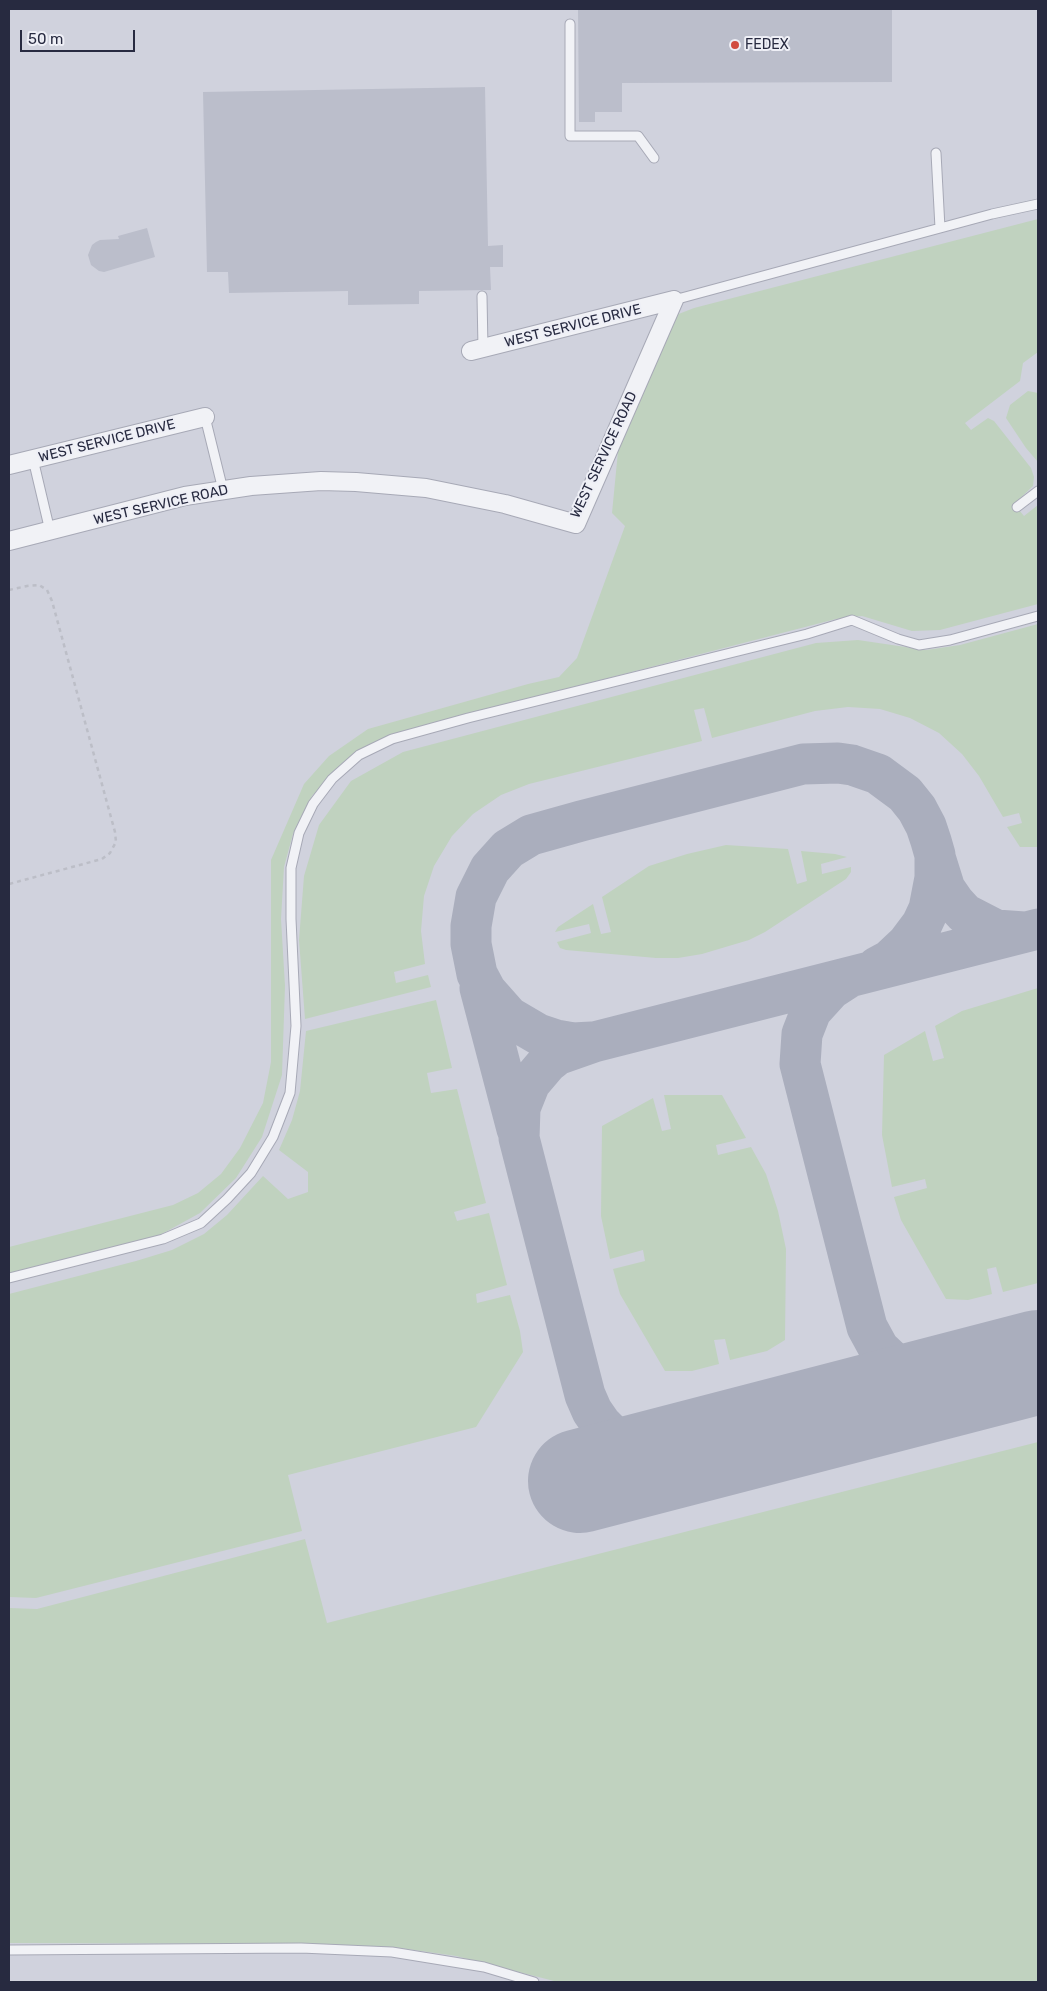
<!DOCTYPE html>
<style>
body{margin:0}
#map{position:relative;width:1047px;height:1991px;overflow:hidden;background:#dee0e8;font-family:Rubik,sans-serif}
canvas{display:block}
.frame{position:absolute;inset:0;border:10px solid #272a40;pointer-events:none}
.scale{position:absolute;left:20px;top:30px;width:115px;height:22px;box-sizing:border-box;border:2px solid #272a40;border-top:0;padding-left:6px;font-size:15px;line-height:18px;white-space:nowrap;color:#272a40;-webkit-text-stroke:4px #eeeff6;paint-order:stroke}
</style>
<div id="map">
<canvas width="1047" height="1991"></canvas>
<div class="frame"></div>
<div class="scale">50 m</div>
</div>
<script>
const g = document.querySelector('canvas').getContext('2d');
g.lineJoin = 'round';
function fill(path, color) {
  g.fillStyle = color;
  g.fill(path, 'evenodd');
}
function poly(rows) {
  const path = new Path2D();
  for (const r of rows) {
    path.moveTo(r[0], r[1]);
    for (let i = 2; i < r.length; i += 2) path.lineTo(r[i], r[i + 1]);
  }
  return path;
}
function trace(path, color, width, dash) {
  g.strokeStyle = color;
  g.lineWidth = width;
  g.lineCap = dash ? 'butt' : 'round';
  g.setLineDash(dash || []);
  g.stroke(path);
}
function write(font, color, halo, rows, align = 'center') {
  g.font = font + ' Rubik,sans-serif';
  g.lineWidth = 4;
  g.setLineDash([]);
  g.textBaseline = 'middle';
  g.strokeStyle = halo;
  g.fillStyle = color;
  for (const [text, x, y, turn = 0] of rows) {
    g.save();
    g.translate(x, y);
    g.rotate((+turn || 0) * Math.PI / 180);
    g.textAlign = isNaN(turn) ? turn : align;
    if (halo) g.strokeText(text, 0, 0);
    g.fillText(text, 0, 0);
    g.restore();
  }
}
fill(poly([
 [9,9,1038,9,1038,1982,9,1982]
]), '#d0d2dd');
fill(poly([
 [1038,219,1038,352,1023,363,1020,381,965,423,971,430,988,418,994,421,1031,468,1034,477,1033,486,1014,504,1024,516,1038,505,1038,604,940,630,912,631,862,616,836,619,396,733,371,744,342,763,312,796,293,834,284,867,281,919,285,986,282,1075,262,1137,236,1178,200,1213,160,1235,9,1275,9,1247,173,1205,198,1193,221,1174,240,1148,263,1103,271,1062,271,860,304,784,329,756,368,729,528,684,559,677,577,658,625,526,612,513,619,441,676,315,694,308],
 [1028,391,1038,393,1038,462,1026,448,1006,418,1010,405],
 [1038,624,1038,847,1020,847,1007,827,1022,823,1019,813,1003,817,979,776,962,754,939,733,910,718,880,709,848,707,815,711,712,738,704,708,694,710,702,741,529,784,501,795,473,814,452,836,434,866,424,896,421,931,425,964,394,972,396,983,428,975,431,987,305,1019,299,940,304,876,319,825,351,781,403,752,816,643,858,640,926,650,960,645],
 [726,845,788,849,797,884,807,881,801,851,835,854,847,857,821,864,822,874,851,867,851,872,846,879,765,932,749,940,702,954,678,958,656,958,566,950,560,948,557,942,591,933,589,924,555,932,558,927,593,904,601,934,611,932,602,897,649,866,687,854],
 [1038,988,1038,1283,1003,1292,996,1267,987,1269,992,1294,968,1300,946,1299,901,1220,894,1197,927,1188,925,1179,892,1187,882,1135,884,1055,925,1031,933,1061,944,1058,935,1026,962,1011],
 [436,1000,452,1068,427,1073,431,1093,457,1089,486,1203,454,1212,457,1221,489,1213,507,1285,476,1294,477,1303,510,1295,520,1331,523,1352,476,1427,288,1475,302,1531,36,1598,9,1597,9,1294,136,1261,172,1250,204,1234,227,1215,263,1176,288,1199,308,1192,308,1172,279,1150,292,1120,300,1091,306,1031],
 [664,1095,722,1095,746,1138,716,1145,718,1155,751,1147,766,1174,778,1211,786,1249,785,1340,767,1351,730,1360,725,1339,714,1340,719,1364,692,1371,665,1371,620,1294,613,1269,645,1261,643,1250,610,1259,601,1216,602,1126,653,1098,662,1131,671,1129],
 [1038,1442,1038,1982,558,1982,456,1956,393,1947,293,1944,9,1943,9,1608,37,1609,305,1539,327,1623]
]), '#c0d2bf');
trace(poly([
 [935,857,945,889,954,902,965,914,996,930,1024,932],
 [848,978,831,989,811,1011,802,1034,800,1064,867,1327,879,1349,896,1365,912,1374,930,1379,947,1380,1027,1365],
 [480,988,517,1129],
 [592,1042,573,1043,556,1040,538,1034,509,1017,486,991,477,974,471,944,471,926,476,897,490,869,508,849,531,835,581,821,803,764,838,763,852,765,878,774,905,794,917,809,926,826,931,841,935,855,935,878,929,909,922,924,907,944,890,960,877,967],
 [692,1450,668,1452,638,1449,624,1443,612,1435,601,1424,592,1411,585,1395,519,1138,520,1108,530,1083,547,1063,557,1055,594,1042,1038,929]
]), '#aaaebd', 41);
trace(poly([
 [580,1481,1038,1362]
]), '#aaaebd', 104);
fill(poly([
 [578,9,892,9,892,82,622,83,622,112,595,112,595,122,579,122],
 [485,87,488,246,503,245,503,267,490,267,491,290,419,291,419,304,348,305,348,291,229,293,228,272,207,272,203,92],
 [147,228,155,257,104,272,99,271,91,265,88,255,92,245,96,242,100,240,119,239,118,236]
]), '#bbbecb');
const service = poly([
 [570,24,570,136,638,136,654,158],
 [936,153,940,228],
 [482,296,483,348],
 [674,300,992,214,1038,204],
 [205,417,223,490],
 [33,459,50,531],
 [1017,507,1038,491],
 [9,1278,163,1239,201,1223,227,1199,251,1173,273,1137,290,1093,296,1026,291,919,291,868,299,833,313,804,332,779,359,755,392,739,468,718,807,634,852,620,898,639,919,645,950,640,1038,616],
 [9,1950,301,1948,392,1952,484,1967,534,1982]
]);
const minor = poly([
 [471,351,674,300],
 [9,465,205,417],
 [9,541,185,496,251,486,321,481,356,482,426,488,505,504,576,524,674,300]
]);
trace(service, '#a7a9b6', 11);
trace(minor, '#a7a9b6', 20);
trace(poly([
 [9,590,27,586,39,585,47,590,52,601,115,832,116,842,110,853,102,859,9,884]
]), '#bcbec7', 2.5, [4, 4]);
trace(service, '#f1f2f6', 9);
trace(minor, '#f1f2f6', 18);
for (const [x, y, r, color] of [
 [735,45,5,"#d14c40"]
]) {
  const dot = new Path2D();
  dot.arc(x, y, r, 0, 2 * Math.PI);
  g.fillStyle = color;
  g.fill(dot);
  trace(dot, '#eeeff6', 2);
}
write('14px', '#272a40', '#eeeff6', [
 ["FEDEX",745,45]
], 'left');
write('14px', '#272a40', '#eeeff6', [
 ["WEST SERVICE DRIVE",573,326,-14],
 ["WEST SERVICE DRIVE",107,441,-14],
 ["WEST SERVICE ROAD",604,455,-65],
 ["WEST SERVICE ROAD",161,505,-13]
]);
</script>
